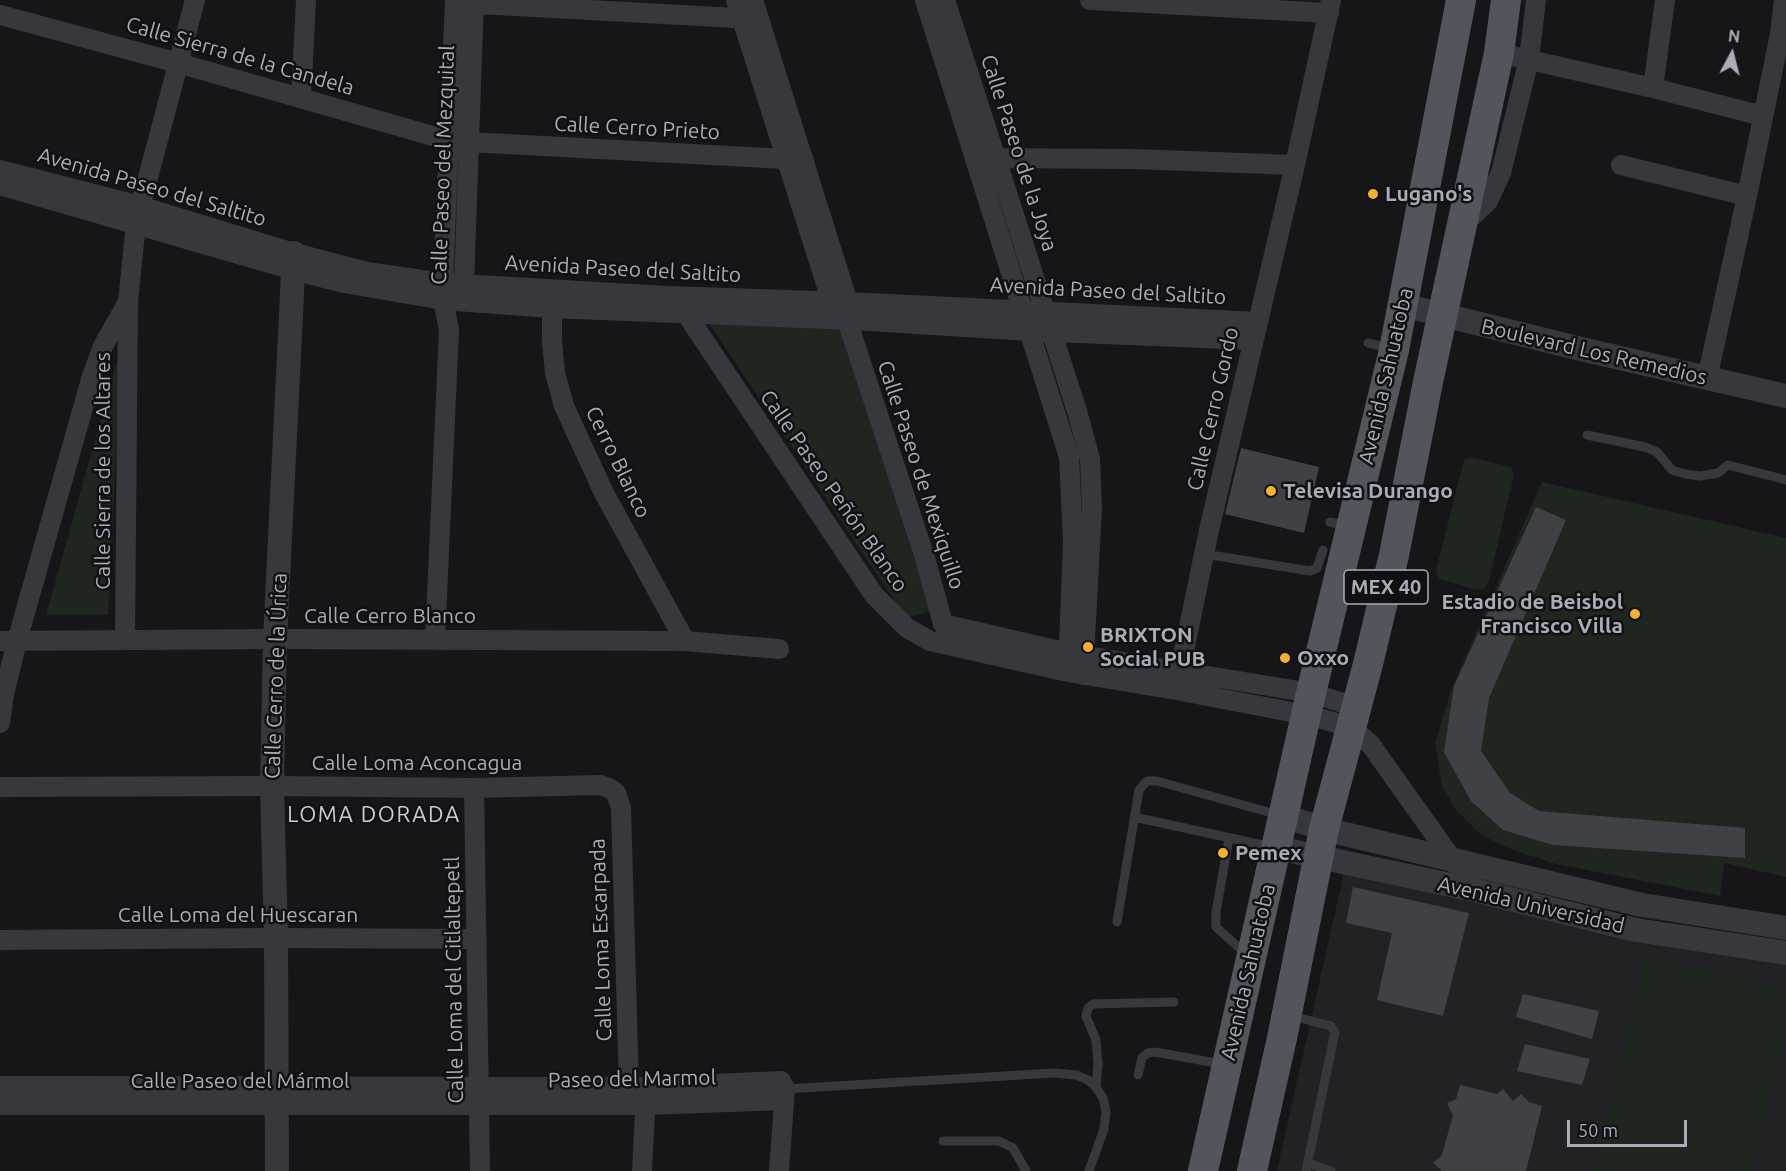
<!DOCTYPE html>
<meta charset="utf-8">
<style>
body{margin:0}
#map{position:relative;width:1786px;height:1171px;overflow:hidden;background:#161618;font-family:Ubuntu,sans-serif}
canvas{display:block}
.north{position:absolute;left:1702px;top:24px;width:60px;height:60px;-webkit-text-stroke:4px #111113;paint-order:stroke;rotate:7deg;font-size:16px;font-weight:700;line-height:24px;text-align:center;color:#a8adb8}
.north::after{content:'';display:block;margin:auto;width:21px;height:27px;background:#a8adb8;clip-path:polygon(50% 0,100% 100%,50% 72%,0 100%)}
.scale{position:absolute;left:1567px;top:1120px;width:120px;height:27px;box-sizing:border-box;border:3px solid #a8adb8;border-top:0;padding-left:8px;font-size:18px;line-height:21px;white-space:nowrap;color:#a8adb8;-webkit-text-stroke:4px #111113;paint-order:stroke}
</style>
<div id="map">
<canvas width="1786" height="1171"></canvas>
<div class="north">N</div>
<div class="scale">50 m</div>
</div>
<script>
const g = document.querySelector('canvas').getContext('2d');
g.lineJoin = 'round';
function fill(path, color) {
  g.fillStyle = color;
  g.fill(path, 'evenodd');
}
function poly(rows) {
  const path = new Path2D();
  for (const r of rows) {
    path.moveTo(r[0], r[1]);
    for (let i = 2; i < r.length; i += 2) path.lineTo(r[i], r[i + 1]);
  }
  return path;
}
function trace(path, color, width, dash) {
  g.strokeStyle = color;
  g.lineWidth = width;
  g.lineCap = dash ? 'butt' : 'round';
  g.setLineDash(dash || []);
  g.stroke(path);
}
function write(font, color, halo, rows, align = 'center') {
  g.font = font + ' Ubuntu,sans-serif';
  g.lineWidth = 5;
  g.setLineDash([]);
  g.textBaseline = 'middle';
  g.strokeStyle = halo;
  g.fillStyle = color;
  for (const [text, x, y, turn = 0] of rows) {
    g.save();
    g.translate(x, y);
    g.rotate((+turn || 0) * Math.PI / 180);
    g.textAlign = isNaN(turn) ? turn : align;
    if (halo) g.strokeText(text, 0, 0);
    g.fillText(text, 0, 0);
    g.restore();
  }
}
fill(poly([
 [1345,868,1786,959,1786,1171,1277,1171]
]), '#222225');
fill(poly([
 [707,320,839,325,932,611,906,618],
 [121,347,108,615,46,615],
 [1470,457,1511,467,1514,474,1489,581,1484,589,1477,590,1439,579,1436,570,1463,464,1465,459],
 [1542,482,1786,538,1786,877,1724,863,1720,896,1556,864,1513,850,1481,835,1455,809,1442,786,1435,744,1451,690],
 [1645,956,1786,989,1786,1030,1752,1171,1593,1171]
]), '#1e261f');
fill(poly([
 [1241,448,1319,467,1304,533,1225,514],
 [1536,507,1566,520,1489,698,1481,751,1510,793,1539,811,1745,828,1745,858,1553,845,1503,830,1471,801,1444,752,1454,686],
 [1353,887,1469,913,1443,1016,1377,1000,1392,933,1346,923],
 [1523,994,1599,1011,1592,1039,1516,1017],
 [1525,1044,1590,1059,1582,1085,1517,1071],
 [1460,1085,1497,1094,1503,1089,1513,1101,1521,1094,1529,1102,1542,1106,1526,1171,1442,1171,1433,1163,1442,1155,1453,1115,1447,1103,1456,1099]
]), '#404145');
trace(poly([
 [1368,343,1389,348],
 [1587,435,1645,447,1657,452,1672,470,1685,474,1700,476,1718,473,1728,465,1786,480],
 [1330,522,1348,526],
 [1204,554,1310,571,1317,568,1323,550],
 [1134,817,1272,847],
 [1229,838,1216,912,1216,927,1247,955],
 [1117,922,1139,790,1147,781,1157,781,1279,815],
 [1292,1016,1331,1026,1335,1032,1306,1171],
 [1138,1075,1142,1058,1148,1053,1155,1052,1222,1064],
 [1096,1087,1098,1064,1096,1040,1086,1016,1088,1008,1093,1004,1174,1002],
 [785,1089,1055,1073,1076,1075,1088,1080,1096,1087,1103,1098,1106,1112,1104,1129,1089,1171],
 [943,1141,999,1141,1013,1148,1026,1171],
 [1308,1163,1331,1171]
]), '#37383d', 9);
trace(poly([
 [736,0,835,312],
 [753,0,851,312],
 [925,0,1069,457,1073,541,1068,672],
 [945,0,1077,411,1090,459,1092,509,1083,675],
 [1090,0,1329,13],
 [461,3,755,19],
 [0,15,178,63,450,141,804,160],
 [1499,53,1653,88,1763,116],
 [1653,88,1665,0],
 [301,98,306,0],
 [984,158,1134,159,1295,165],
 [1621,165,1747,196],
 [0,170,140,206,294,253,367,272,443,283,667,296,848,302,1258,322],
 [0,185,293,270,344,283,443,300,551,308,854,320,1029,331,1253,340],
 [1463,225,1488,201,1501,173,1529,59,1536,0],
 [462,297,464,285,474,0],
 [552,297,552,341,555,373,564,406,604,493,685,641],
 [681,306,874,595,907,628,930,641,1068,672,1176,690,1307,715,1351,727,1371,745,1474,890],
 [847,320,925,558,943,624],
 [1707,379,1747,196,1780,34,1784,0],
 [943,624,1069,653,1311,693,1356,707],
 [125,640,128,302,136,223,195,0],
 [435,640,449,330,443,300,443,283,455,0],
 [0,641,275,639,685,641,779,649],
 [1176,690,1209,530,1295,165,1331,0],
 [0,723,4,694,17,641,92,376,103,346,128,302],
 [0,787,272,786,474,788,601,785,611,789,616,793,621,808,629,1087],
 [474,788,480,1171],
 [0,940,276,938,477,939],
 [0,1086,646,1087,781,1081,785,1089,779,1171],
 [0,1105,646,1105,784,1100],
 [642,1171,646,1093]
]), '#37383d', 20);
trace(poly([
 [1403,305,1581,349,1786,396],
 [1284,816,1324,829,1642,905,1786,928],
 [1277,848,1474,890,1636,930,1786,953],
 [277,1171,276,938,272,786,275,639,294,253]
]), '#37383d', 24);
trace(poly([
 [1203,1171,1311,693,1394,350,1461,0],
 [1252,1171,1282,1038,1324,829,1368,664,1394,555,1428,382,1499,53,1506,0]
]), '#53555c', 30);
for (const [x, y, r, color] of [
 [1373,194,6,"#f2b134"],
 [1271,491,6,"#f2b134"],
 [1635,614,6,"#f2b134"],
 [1088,647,6,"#f2b134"],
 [1285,658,6,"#f2b134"],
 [1223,853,6,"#f2b134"]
]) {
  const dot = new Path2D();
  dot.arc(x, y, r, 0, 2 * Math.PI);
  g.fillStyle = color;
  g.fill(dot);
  trace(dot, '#111113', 2);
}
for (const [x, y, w] of [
 [1386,587,84]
]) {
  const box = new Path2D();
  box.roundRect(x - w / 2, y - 17, w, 34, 4.5);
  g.fillStyle = '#111113';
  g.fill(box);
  trace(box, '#a8adb8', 1.5);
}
write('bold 20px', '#a8adb8', null, [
 ["MEX 40",1386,587]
]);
write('21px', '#a8adb8', '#111113', [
 ["Calle Sierra de la Candela",240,56,16],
 ["Calle Cerro Prieto",637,128,3],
 ["Calle Paseo de la Joya",1019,153,72],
 ["Calle Paseo del Mezquital",443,165,-88],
 ["Avenida Paseo del Saltito",152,187,16],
 ["Avenida Paseo del Saltito",623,269,3],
 ["Avenida Paseo del Saltito",1108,291,3],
 ["Boulevard Los Remedios",1594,352,13],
 ["Avenida Sahuatoba",1386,376,-77],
 ["Calle Cerro Gordo",1213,409,-77],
 ["Cerro Blanco",618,462,64],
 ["Calle Sierra de los Altares",103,471,-90],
 ["Calle Paseo de Mexiquillo",921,475,72],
 ["Calle Paseo Peñón Blanco",834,491,55],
 ["Calle Cerro Blanco",390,616],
 ["Calle Cerro de la Úrica",276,676,-88],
 ["Calle Loma Aconcagua",417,763],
 ["Avenida Universidad",1531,905,13],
 ["Calle Loma del Huescaran",238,915],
 ["Calle Loma Escarpada",601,940,-92],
 ["Avenida Sahuatoba",1248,972,-77],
 ["Calle Loma del Citlaltepetl",454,980,-91],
 ["Paseo del Marmol",632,1079,-1],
 ["Calle Paseo del Mármol",240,1081]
]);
write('bold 21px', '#a8adb8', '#111113', [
 ["Lugano's",1385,194],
 ["Televisa Durango",1283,491],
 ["Estadio de Beisbol",1623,602,"right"],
 ["Francisco Villa",1623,626,"right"],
 ["BRIXTON",1100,635],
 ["Social PUB",1100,659],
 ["Oxxo",1297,658],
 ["Pemex",1235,853]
], 'left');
g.letterSpacing = '1.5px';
write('22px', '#c9ccd4', '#111113', [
 ["LOMA DORADA",374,815]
]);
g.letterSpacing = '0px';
</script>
